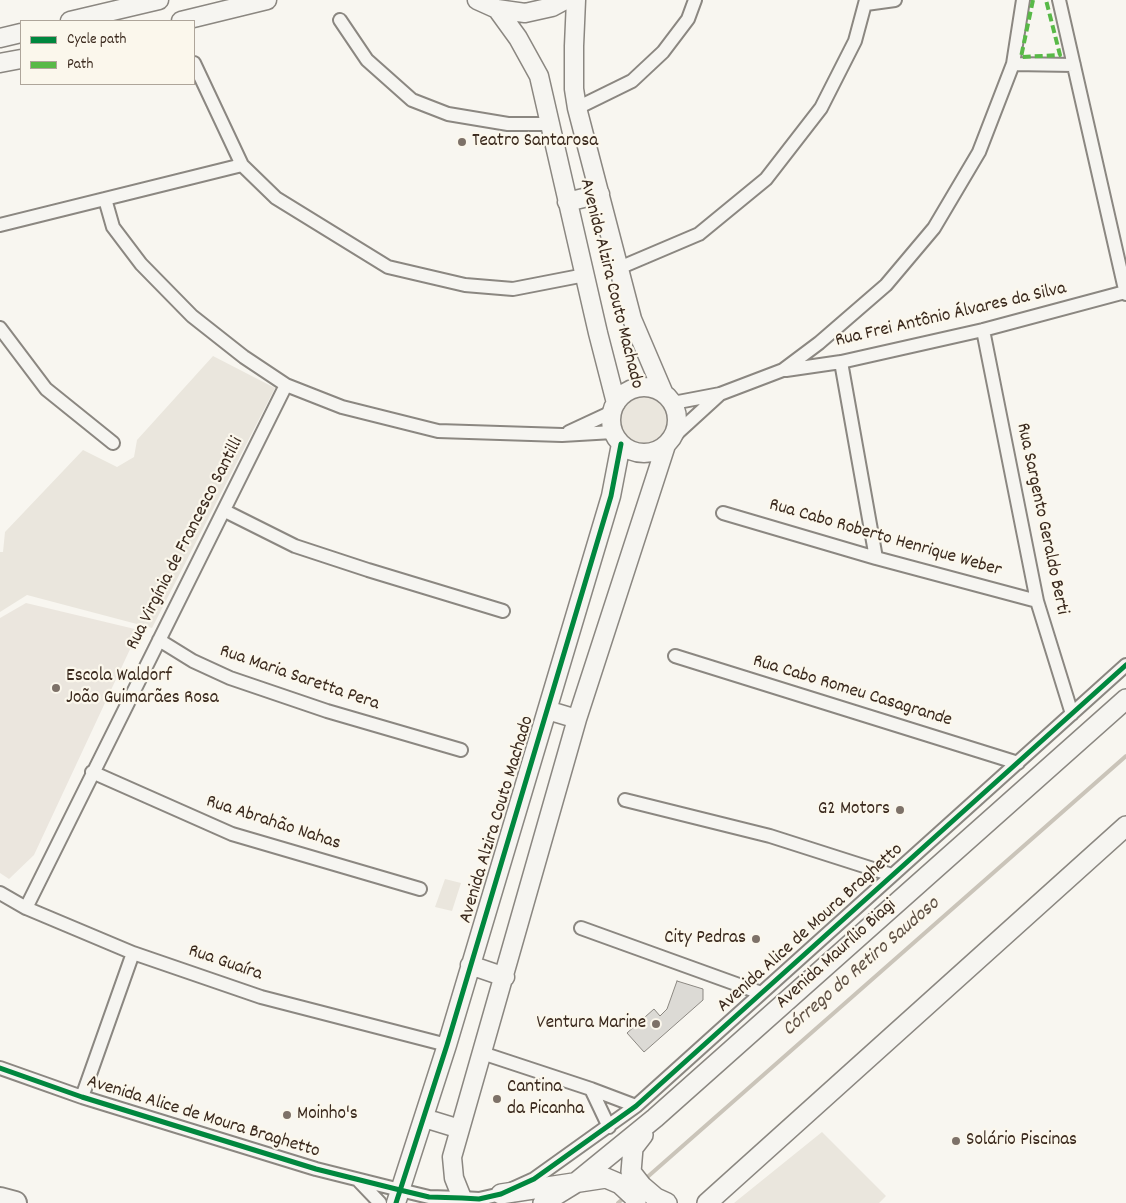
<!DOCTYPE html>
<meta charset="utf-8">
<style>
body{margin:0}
#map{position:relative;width:1126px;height:1203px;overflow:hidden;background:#f8f6f0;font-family:Dekko,sans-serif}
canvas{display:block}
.legend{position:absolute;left:20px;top:20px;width:175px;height:65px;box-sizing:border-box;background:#fbf7ec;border:1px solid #aea59a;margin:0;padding:6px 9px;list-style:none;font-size:15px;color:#3b2a1e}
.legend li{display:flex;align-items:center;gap:10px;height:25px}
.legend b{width:25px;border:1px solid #aea59a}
</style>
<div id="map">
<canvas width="1126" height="1203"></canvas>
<ul class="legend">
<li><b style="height:6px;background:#00873e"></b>Cycle path</li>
<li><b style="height:6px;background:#58b947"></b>Path</li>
</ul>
</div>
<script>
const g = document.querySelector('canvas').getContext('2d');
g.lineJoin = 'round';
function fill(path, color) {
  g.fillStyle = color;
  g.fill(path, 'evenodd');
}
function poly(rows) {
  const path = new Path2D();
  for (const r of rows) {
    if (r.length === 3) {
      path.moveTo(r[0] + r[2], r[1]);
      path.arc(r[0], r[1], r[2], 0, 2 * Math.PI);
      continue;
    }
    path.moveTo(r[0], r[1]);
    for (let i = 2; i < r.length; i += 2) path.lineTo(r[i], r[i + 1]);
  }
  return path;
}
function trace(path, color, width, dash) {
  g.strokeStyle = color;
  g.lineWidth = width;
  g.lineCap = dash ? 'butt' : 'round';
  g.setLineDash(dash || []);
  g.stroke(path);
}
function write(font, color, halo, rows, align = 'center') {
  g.font = font + ' Dekko,sans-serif';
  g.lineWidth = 4.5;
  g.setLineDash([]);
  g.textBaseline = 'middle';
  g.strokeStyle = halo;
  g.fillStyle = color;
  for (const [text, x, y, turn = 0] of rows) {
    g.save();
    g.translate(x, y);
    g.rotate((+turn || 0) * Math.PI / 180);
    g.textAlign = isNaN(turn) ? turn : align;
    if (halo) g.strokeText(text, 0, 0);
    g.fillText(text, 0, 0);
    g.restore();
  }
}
fill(poly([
 [26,603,139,630,34,855,9,879,0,873,0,618]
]), '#ebe6de');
fill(poly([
 [213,356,275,388,152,628,27,595,0,612,0,552,3,552,5,532,83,450,117,467,134,457,137,440],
 [645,420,26],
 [445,879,461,883,452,911,435,907],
 [822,1132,886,1196,879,1203,734,1203]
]), '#eae6dd');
trace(poly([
 [644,1180,1126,756],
 [618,1203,626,1196]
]), '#cac4b9', 4);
const building = poly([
 [677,981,703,989,703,1000,644,1052,627,1033,654,1009,660,1016,667,1009,677,981]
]);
fill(building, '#dcdad5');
trace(building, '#8b8781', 1);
const street = poly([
 [1059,0,1126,294],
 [866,4,895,0],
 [340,20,367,60,412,100,448,114,508,124,551,124],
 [194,63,242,165,276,198,388,267,465,285,513,289,585,275],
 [1013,64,1074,65],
 [577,108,632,81,663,52,688,19,695,0],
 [105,199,113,227,141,264,192,316,244,357,286,385,342,407,438,431,562,435,613,432],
 [0,225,242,165],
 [619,268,699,234,766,179,821,108,855,41,866,0],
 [0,328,46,389,113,443],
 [983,330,1037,601,1072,714],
 [841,362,876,558],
 [786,370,841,362,983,330,1125,292],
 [673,403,720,394,783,370,819,343,886,285,934,228,979,152,1013,64,1023,0],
 [569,432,612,412],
 [674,436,720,394],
 [225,511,295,546,368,570,503,611],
 [723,513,876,558,1037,601],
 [159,640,193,661,230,678,327,711,461,750],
 [675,656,1018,763],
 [92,772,232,834,420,889],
 [625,800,770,836,892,875],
 [0,893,26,908,133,953,261,997,447,1045],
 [26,908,286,385],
 [581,928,761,993],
 [482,1053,591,1089,636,1106],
 [0,1068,82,1097,316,1169,400,1190,429,1197,462,1198,479,1199,501,1194,534,1179,636,1106,1126,665],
 [591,1089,609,1127],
 [82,1097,133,953],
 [359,1181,380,1203]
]);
const secondary = poly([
 [477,0,497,9,525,13,552,7,565,0],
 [576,0,574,46,574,89,577,108,632,319,664,394],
 [497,9,518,38,539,76,598,333,616,403],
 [70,21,159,0],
 [181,21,267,0],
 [0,38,21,33],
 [0,63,21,59],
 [567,202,600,194],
 [644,420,33],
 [547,710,577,719],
 [470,965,505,977],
 [424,1118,460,1129],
 [462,1198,454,1178,452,1157,577,719,666,445],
 [396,1203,447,1045,611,496,621,444]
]);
const primary = poly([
 [643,1135,633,1148,631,1172,642,1186,656,1198,667,1203],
 [501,1194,606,1178,620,1184,634,1197,636,1203],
 [543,1203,574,1184,655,1118,1126,699],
 [707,1203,1126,826]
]);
const highway = poly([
 [0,1199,15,1203]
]);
trace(street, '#8b8781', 16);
trace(secondary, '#8b8781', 21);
trace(primary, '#8b8781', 22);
trace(highway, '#8b8781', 26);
trace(street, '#f6f5f1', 12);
trace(secondary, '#f6f5f1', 18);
trace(primary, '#f6f5f1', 19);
trace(highway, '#f6f5f1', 22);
trace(poly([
 [1033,0,1021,57,1060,55,1046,0]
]), '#58b947', 4, [8, 4]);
trace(poly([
 [0,1068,82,1097,316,1169,400,1190,429,1197,462,1198,479,1199,501,1194,534,1179,636,1106,1126,665],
 [396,1203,447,1045,611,496,621,444]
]), '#00873e', 5);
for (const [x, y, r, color] of [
 [462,142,5,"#7d7168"],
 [56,688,5,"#7d7168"],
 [900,810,5,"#7d7168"],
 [756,939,5,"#7d7168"],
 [656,1024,5,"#7d7168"],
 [497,1099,5,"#7d7168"],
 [287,1115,5,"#7d7168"],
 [956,1141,5,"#7d7168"]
]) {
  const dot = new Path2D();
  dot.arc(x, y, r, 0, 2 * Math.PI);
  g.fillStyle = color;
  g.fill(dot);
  trace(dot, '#fbf7ec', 2);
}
write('19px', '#3b2a1e', '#fbf7ec', [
 ["Teatro Santarosa",472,142],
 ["Escola Waldorf",66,677],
 ["João Guimarães Rosa",66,699],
 ["G2 Motors",890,810,"right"],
 ["City Pedras",746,939,"right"],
 ["Ventura Marine",646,1024,"right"],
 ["Cantina",507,1088],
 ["da Picanha",507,1110],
 ["Moinho's",297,1115],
 ["Solário Piscinas",966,1141]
], 'left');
write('19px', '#3b2a1e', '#fbf7ec', [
 ["Avenida Alzira Couto Machado",610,284,76],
 ["Rua Frei Antônio Álvares da Silva",951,316,-13],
 ["Rua Sargento Geraldo Berti",1041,519,78],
 ["Rua Cabo Roberto Henrique Weber",885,539,16],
 ["Rua Virgínia de Francesco Santilli",186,544,-63],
 ["Rua Maria Saretta Pera",299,679,19],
 ["Rua Cabo Romeu Casagrande",852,692,17],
 ["Avenida Alzira Couto Machado",498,820,-73],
 ["Rua Abrahão Nahas",273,824,18],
 ["Avenida Alice de Moura Braghetto",811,929,-42],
 ["Avenida Maurílio Biagi",837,955,-42],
 ["Rua Guaíra",225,964,19],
 ["Avenida Alice de Moura Braghetto",203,1118,17]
]);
write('italic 20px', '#605246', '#fbf7ec', [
 ["Córrego do Retiro Saudoso",862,968,-41]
]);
</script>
